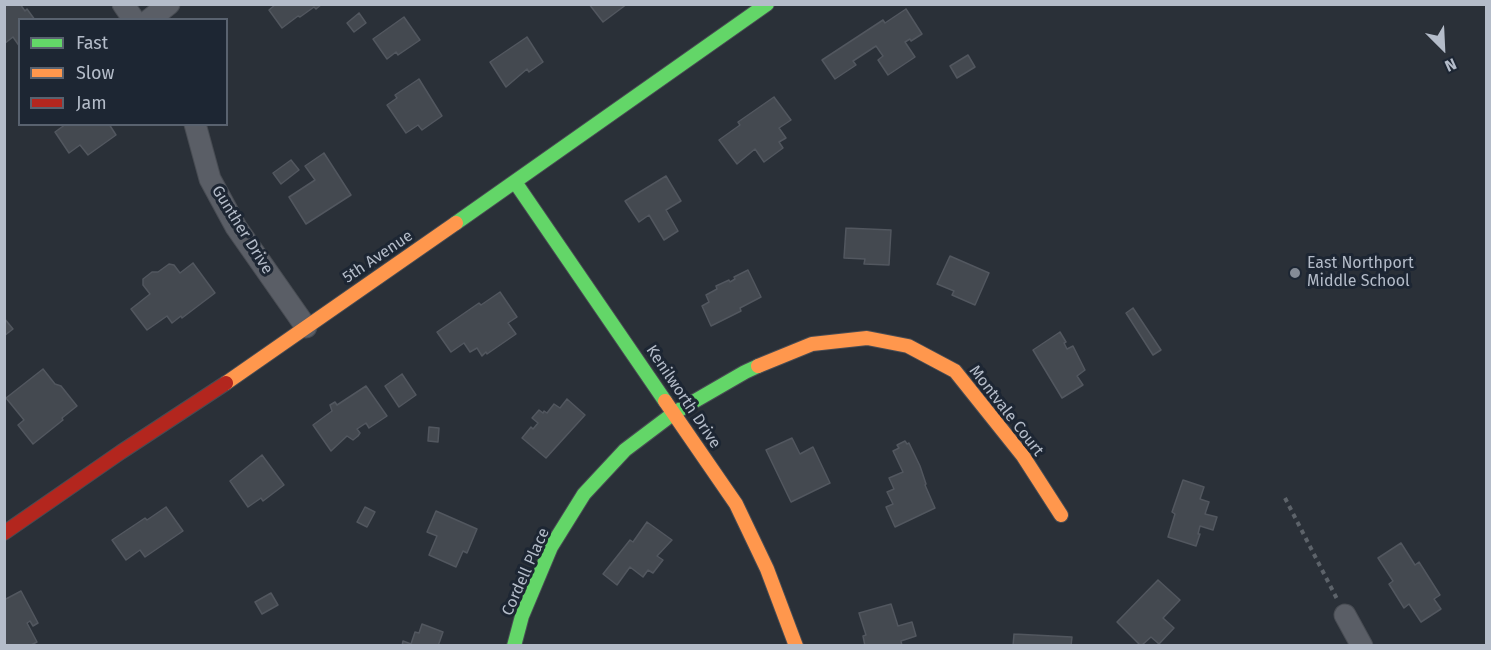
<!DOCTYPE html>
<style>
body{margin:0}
#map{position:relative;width:1491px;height:650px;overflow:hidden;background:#2a3038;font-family:"Fira Sans",sans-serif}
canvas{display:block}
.frame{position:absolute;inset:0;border:6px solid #b4bcc9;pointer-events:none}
.legend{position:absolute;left:18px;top:18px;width:210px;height:108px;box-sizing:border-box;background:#1d2633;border:2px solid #59626f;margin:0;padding:8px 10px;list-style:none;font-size:18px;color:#b4bcc9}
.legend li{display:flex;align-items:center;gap:12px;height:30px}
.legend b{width:30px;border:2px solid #59626f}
.north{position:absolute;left:1413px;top:18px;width:60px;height:60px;-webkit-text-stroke:4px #1d2633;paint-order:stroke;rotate:156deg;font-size:16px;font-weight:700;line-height:24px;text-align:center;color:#b4bcc9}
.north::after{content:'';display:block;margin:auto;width:21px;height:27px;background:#b4bcc9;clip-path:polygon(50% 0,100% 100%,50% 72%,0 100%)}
</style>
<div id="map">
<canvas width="1491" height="650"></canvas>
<div class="frame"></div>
<ul class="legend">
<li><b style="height:8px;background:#63d668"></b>Fast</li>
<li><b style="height:8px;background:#ff974d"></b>Slow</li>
<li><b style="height:8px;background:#b3261e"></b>Jam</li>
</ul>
<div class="north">N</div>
</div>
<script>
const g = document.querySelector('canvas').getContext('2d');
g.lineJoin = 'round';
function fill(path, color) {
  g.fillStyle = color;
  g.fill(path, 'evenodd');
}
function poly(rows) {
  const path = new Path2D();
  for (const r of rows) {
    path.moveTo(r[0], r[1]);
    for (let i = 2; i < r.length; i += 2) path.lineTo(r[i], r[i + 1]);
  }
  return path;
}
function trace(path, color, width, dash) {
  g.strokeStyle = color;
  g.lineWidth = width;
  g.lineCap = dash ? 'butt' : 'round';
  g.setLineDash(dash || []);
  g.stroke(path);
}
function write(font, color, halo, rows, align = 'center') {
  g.font = font + ' "Fira Sans",sans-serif';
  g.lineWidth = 6;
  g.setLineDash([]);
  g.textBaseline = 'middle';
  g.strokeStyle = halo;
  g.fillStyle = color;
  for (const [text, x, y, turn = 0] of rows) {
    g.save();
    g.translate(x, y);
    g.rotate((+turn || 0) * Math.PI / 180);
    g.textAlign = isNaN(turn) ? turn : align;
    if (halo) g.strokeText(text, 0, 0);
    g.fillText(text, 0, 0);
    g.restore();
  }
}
const building = poly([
 [4,4,20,4,25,11,27,9,35,20,20,20,20,47,13,37,4,44,4,4],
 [276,4,322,4,316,9,314,7,300,17,298,16,282,28,269,10,276,4],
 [589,4,627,4,603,22,589,4],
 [906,9,922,34,911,41,910,39,905,42,915,57,888,75,878,60,883,56,876,46,853,61,856,65,835,79,822,60,883,20,885,23,906,9],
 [359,13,366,23,354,32,347,23,359,13],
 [404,17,420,40,398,55,396,52,387,59,373,39,404,17],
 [527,37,543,62,529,72,527,69,506,87,490,62,527,37],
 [968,55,975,67,957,78,950,66,968,55],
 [419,79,442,116,422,130,418,125,406,133,387,105,397,98,395,95,419,79],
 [774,97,791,120,779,128,786,138,779,142,783,148,764,162,755,149,737,164,719,140,740,125,738,122,774,97],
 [109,124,116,135,88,155,80,145,69,153,55,132,66,124,109,124],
 [324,153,351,195,306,224,289,197,315,180,305,166,324,153],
 [291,160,299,170,281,184,273,173,291,160],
 [666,176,681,201,666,210,678,231,664,240,649,215,639,222,625,201,666,176],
 [846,228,891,230,889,265,864,264,865,259,844,258,846,228],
 [950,256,989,273,975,305,952,295,954,291,937,284,950,256],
 [193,263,215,293,182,318,181,316,172,323,167,316,147,330,131,309,150,294,143,285,143,279,152,272,158,272,169,264,174,265,180,273,193,263],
 [748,270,761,297,740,308,741,311,711,326,702,306,709,302,706,295,717,289,716,286,729,280,730,282,735,279,734,277,748,270],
 [500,292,517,317,508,323,516,334,487,354,486,352,482,356,477,348,470,352,464,343,451,352,437,332,479,303,481,305,500,292],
 [1133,308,1161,350,1153,355,1126,313,1133,308],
 [4,318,13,329,4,336,4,318],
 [1060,332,1066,342,1064,343,1067,349,1073,346,1085,370,1077,376,1083,385,1062,398,1033,350,1060,332],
 [43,369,55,384,61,386,77,406,62,418,63,420,33,444,18,425,24,420,6,398,43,369],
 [402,374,416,395,399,407,385,386,402,374],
 [366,386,387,416,369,428,366,423,357,429,360,433,358,436,353,440,347,436,331,451,313,425,332,411,330,405,335,402,337,405,366,386],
 [567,399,585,415,546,458,522,438,531,427,533,429,538,423,532,418,539,410,543,413,544,411,547,413,554,404,560,408,567,399],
 [429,427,439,428,438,442,428,441,429,427],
 [792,438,800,454,813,447,830,483,791,502,766,450,792,438],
 [905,441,907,444,909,443,920,466,926,484,925,485,935,508,895,527,886,507,893,504,887,492,894,489,889,478,903,472,893,451,899,448,897,445,905,441],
 [262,455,284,485,263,501,261,498,248,507,230,481,262,455],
 [1183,480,1204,487,1200,499,1209,502,1205,514,1217,517,1213,530,1200,526,1198,534,1200,534,1196,546,1168,537,1175,514,1172,512,1183,480],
 [166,507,183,531,145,557,140,550,126,560,112,540,145,518,147,520,166,507],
 [365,507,375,512,367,527,357,522,365,507],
 [436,511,477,529,467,553,463,551,456,567,429,555,437,536,427,532,436,511],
 [647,522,672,540,657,556,663,560,653,573,648,570,643,577,630,567,617,585,603,574,630,540,633,542,647,522],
 [1401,543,1415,565,1419,562,1440,595,1434,599,1441,609,1421,622,1409,604,1404,608,1389,584,1393,581,1378,558,1401,543],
 [1158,580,1180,600,1163,618,1174,628,1159,644,1151,637,1141,646,1117,622,1158,580],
 [21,591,38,623,33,626,30,621,27,623,37,642,29,646,4,646,4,600,21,591],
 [271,593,278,605,262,614,255,602,271,593],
 [891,604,898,626,912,622,916,636,901,641,902,646,865,646,863,636,866,635,859,613,891,604],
 [422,624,443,632,438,646,402,646,403,641,411,644,415,632,419,633,422,624],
 [1014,634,1072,637,1071,646,1013,646,1014,634]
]);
fill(building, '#444950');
trace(building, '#52575f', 1.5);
const street = poly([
 [123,4,134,20],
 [149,20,169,4],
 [195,124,210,179,236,227,306,327],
 [1345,615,1362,646]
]);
const fast = poly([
 [515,182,665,401],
 [456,223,767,4],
 [514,646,522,616,551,547,584,494,625,450,674,413,745,372,758,366]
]);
const slow = poly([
 [758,366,812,344,867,338,908,346,955,371,1023,456,1061,515],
 [226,383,456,223],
 [665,401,736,504,767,569,796,646]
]);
const jam = poly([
 [4,533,121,452,226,383]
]);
trace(street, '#484c53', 23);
trace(fast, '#484c53', 16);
trace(slow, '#484c53', 16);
trace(jam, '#484c53', 16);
trace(poly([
 [1285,498,1337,599]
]), '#5d636a', 4, [4.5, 4.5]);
trace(street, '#5a5e66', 21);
trace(fast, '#63d668', 14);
trace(slow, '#ff974d', 14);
trace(jam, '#b3261e', 14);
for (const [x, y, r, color] of [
 [1295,273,6,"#848b96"]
]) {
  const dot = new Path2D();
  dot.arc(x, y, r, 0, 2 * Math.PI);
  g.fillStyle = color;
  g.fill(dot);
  trace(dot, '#1d2633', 2);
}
write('16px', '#b4bcc9', '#1d2633', [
 ["Gunther Drive",242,230,58],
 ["5th Avenue",378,257,-34],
 ["Kenilworth Drive",683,397,56],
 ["Montvale Court",1006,411,52],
 ["Cordell Place",526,572,-66]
]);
write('16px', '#b4bcc9', '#1d2633', [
 ["East Northport",1307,264],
 ["Middle School",1307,282]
], 'left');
</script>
